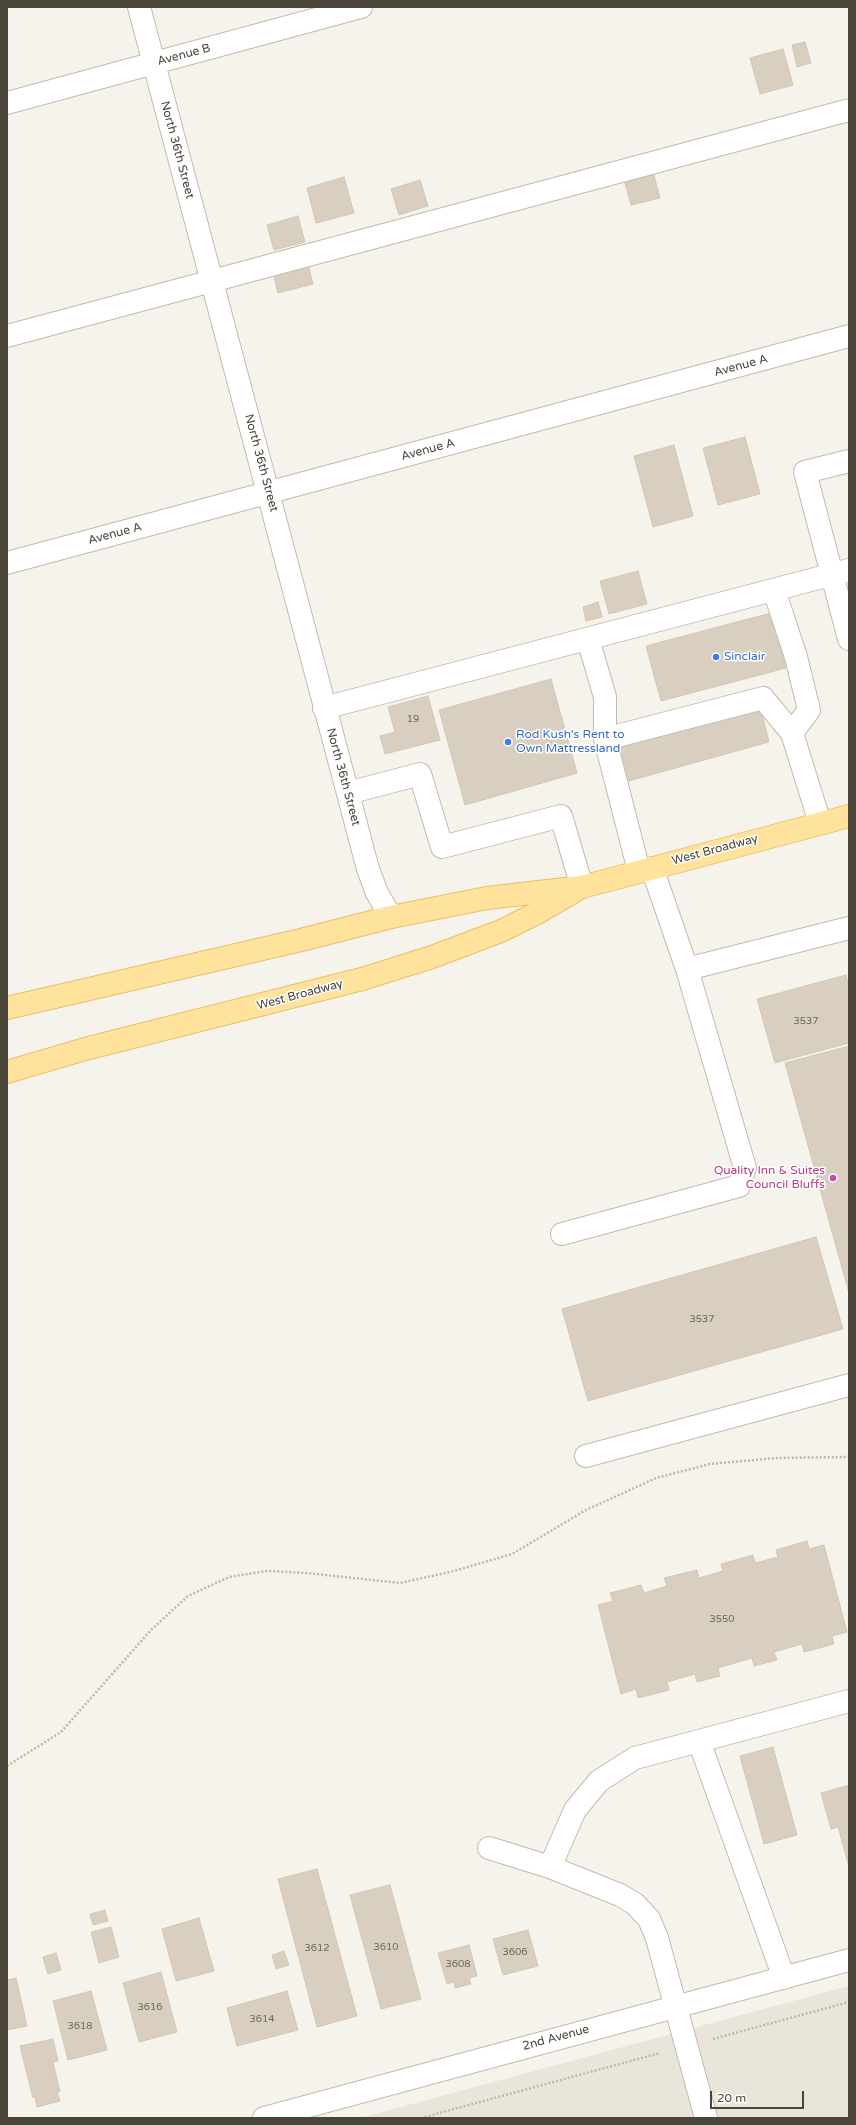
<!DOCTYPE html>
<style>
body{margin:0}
#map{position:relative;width:856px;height:2125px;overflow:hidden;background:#f6f3ec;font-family:"Varela Round",sans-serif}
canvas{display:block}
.frame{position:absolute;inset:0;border:8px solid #4b4439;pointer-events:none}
.scale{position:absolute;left:710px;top:2091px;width:94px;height:18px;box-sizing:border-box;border:2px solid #4b4439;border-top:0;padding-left:5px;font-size:12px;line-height:14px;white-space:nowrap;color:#4b4439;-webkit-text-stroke:3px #fff;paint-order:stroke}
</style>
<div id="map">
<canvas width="856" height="2125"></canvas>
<div class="frame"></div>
<div class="scale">20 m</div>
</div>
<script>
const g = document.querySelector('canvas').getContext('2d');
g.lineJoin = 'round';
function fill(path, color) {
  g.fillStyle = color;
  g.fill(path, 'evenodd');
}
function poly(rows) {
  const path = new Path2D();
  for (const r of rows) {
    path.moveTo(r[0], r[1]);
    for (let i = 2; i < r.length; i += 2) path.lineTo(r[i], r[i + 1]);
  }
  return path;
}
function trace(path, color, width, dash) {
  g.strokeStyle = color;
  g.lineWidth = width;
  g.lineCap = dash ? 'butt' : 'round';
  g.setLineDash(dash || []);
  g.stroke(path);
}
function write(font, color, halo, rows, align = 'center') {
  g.font = font + ' "Varela Round",sans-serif';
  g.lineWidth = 3;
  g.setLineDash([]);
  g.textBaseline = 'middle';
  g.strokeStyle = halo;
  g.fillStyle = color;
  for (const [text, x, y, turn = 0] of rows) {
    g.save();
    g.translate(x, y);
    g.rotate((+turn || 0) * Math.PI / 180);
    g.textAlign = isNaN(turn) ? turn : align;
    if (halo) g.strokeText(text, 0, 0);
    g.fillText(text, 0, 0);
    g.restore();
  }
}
fill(poly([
 [849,1986,849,2118,360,2118]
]), '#eae5da');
const building = poly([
 [805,42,811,63,797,67,792,45,805,42],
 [783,49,793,85,760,94,750,58,783,49],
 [652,168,660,198,631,205,623,176,652,168],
 [344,177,354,213,316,223,307,188,344,177],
 [420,180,428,206,399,215,391,189,420,180],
 [298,216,305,242,274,250,267,225,298,216],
 [308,264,313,284,278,293,273,273,308,264],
 [745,437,760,494,718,505,703,448,745,437],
 [674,445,693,516,653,527,634,456,674,445],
 [638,571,647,604,609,614,600,581,638,571],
 [598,602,602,617,586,621,583,607,598,602],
 [771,613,786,668,661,701,646,646,771,613],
 [551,679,577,773,465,805,439,710,551,679],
 [428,696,440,740,385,754,380,736,395,732,388,707,428,696],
 [761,710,769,742,625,782,616,749,761,710],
 [846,975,849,987,849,1043,775,1063,757,999,846,975],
 [849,1046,849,1293,785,1063,849,1046],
 [816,1237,843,1329,588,1401,562,1309,816,1237],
 [807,1541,809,1549,824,1545,847,1632,832,1636,834,1644,804,1652,802,1644,774,1652,777,1660,754,1666,752,1658,718,1668,720,1676,697,1682,695,1674,667,1682,669,1690,638,1698,636,1689,621,1694,598,1605,613,1601,610,1593,641,1585,644,1593,667,1586,664,1578,697,1570,699,1578,723,1571,721,1564,753,1555,755,1563,778,1557,776,1550,807,1541],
 [773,1747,797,1835,764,1844,740,1756,773,1747],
 [849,1785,849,1867,838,1827,831,1829,821,1793,849,1785],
 [317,1869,357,2016,317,2027,278,1879,317,1869],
 [390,1885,421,1999,381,2009,350,1895,390,1885],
 [105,1910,108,1921,93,1925,90,1914,105,1910],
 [199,1918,214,1971,176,1981,162,1929,199,1918],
 [111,1927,119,1957,99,1963,91,1932,111,1927],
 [528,1930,538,1966,503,1975,493,1939,528,1930],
 [469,1945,477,1976,469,1978,471,1984,455,1988,454,1982,447,1984,438,1953,469,1945],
 [284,1951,289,1965,276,1969,272,1955,284,1951],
 [56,1953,61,1970,48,1974,43,1957,56,1953],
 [161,1972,177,2032,139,2042,123,1983,161,1972],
 [16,1978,27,2026,7,2030,7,1980,16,1978],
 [91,1991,107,2050,68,2060,53,2001,91,1991],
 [287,1991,298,2030,237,2046,227,2008,287,1991],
 [53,2039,58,2061,53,2062,60,2092,57,2092,60,2101,37,2107,35,2097,33,2098,20,2046,53,2039]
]);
fill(building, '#d8cfc1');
trace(building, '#d3c7b4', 1);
const minor = poly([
 [139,7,368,869,377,893,391,917],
 [7,103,361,7],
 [7,336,849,110],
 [849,461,805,472,849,639],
 [7,563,849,336],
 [774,590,796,657,809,710,792,733],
 [588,639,605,697,605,739,639,871],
 [324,708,849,570],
 [605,739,763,698,792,733,820,823],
 [348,793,420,774,442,847,561,816,582,887],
 [687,969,849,928],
 [562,1234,739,1186,745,1168,687,969,652,868],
 [586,1456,849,1385],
 [699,1741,849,1701],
 [489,1848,550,1867,575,1810,599,1781,635,1758,699,1741,784,1978],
 [550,1867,620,1895,635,1904,649,1919,657,1938,706,2118],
 [264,2118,849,1960]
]);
const major = poly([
 [7,1008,301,940,391,917,487,898,582,887,849,816],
 [7,1072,85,1049,362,979,432,957,501,931,537,913,575,891]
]);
trace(minor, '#c2bbae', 24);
trace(major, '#e6c16a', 24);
trace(poly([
 [7,1766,61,1732,151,1630,188,1596,229,1577,267,1571,307,1573,400,1583,454,1571,512,1554,586,1510,656,1478,710,1464,776,1458,849,1457],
 [713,2039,849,2002],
 [421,2118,660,2053]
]), '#c4b79f', 2.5, [2, 2]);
trace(minor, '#fff', 22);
trace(major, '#ffe39c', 22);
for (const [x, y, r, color] of [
 [716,657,4,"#3f7fe0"],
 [508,742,4,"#3f7fe0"],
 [833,1178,4,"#d1479c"]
]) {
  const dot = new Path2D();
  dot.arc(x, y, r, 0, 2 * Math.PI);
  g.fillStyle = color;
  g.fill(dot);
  trace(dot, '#fff', 1.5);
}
write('10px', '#6e675b', null, [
 ["19",413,719],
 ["3537",806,1021],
 ["3537",702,1319],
 ["3550",722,1619],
 ["3610",386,1947],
 ["3612",317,1948],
 ["3606",515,1952],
 ["3608",458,1964],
 ["3616",150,2007],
 ["3614",262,2019],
 ["3618",80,2026]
]);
write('12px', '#4b4439', '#fff', [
 ["Avenue B",184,55,-15],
 ["North 36th Street",177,150,75],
 ["Avenue A",741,366,-15],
 ["Avenue A",428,450,-15],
 ["North 36th Street",261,463,75],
 ["Avenue A",115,534,-15],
 ["North 36th Street",343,777,75],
 ["West Broadway",715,850,-15],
 ["West Broadway",300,995,-15],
 ["2nd Avenue",556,2038,-15]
]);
write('12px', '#366cbe', '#fff', [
 ["Sinclair",724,657],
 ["Rod Kush's Rent to",516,735],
 ["Own Mattressland",516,749]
], 'left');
write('12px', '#b23c85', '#fff', [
 ["Quality Inn & Suites",825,1171],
 ["Council Bluffs",825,1185]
], 'right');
</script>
